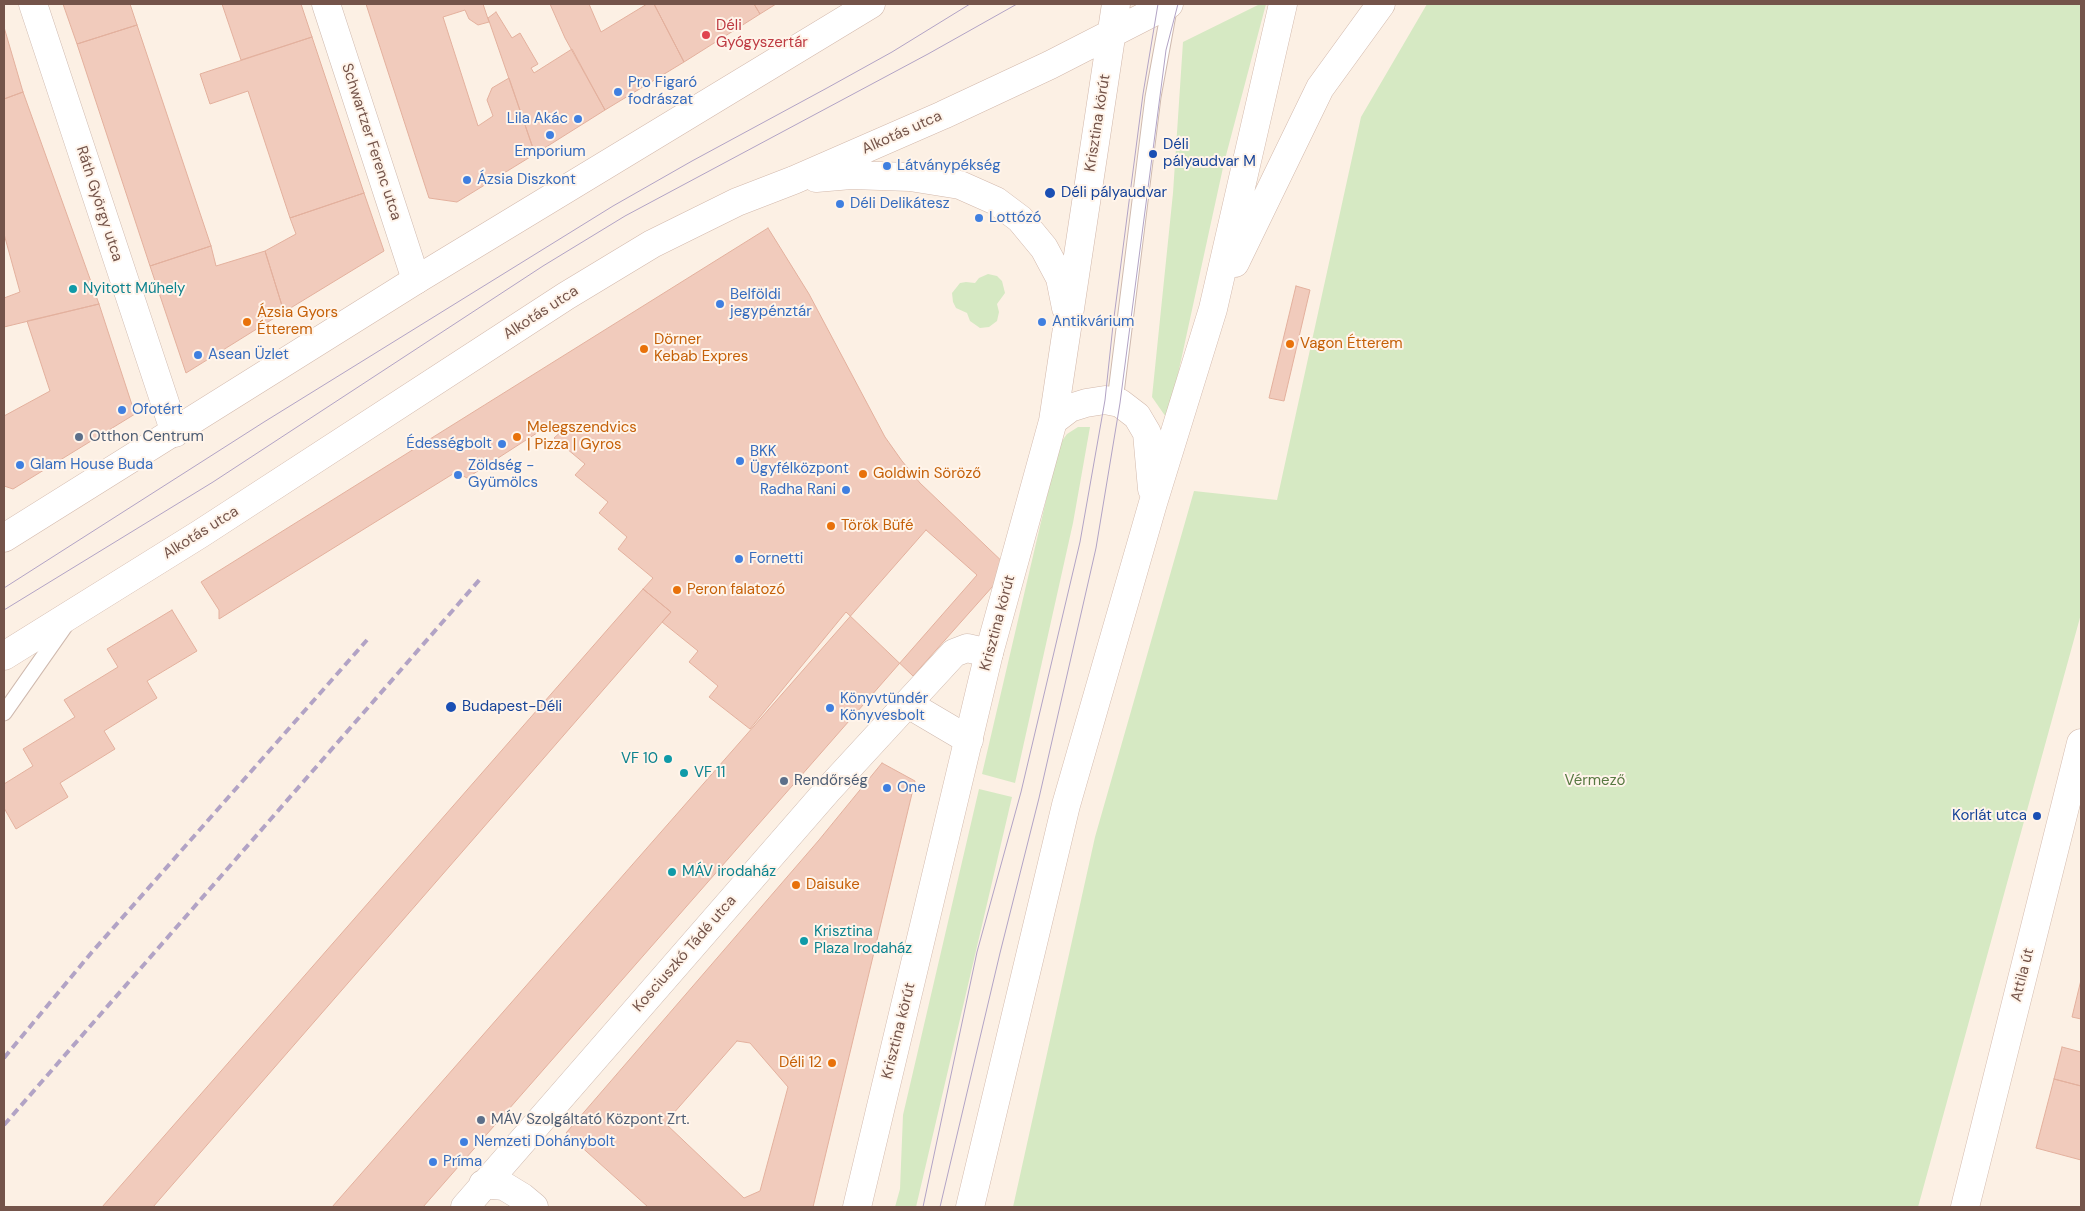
<!DOCTYPE html>
<meta charset="utf-8">
<style>
body{margin:0}
#map{position:relative;width:2085px;height:1211px;overflow:hidden;background:#fcf0e4;font-family:"DM Sans",sans-serif}
canvas{display:block}
.frame{position:absolute;inset:0;border:5px solid #74544a;pointer-events:none}
</style>
<div id="map">
<canvas width="2085" height="1211"></canvas>
<div class="frame"></div>
</div>
<script>
const g = document.querySelector('canvas').getContext('2d');
g.lineJoin = 'round';
function fill(path, color) {
  g.fillStyle = color;
  g.fill(path, 'evenodd');
}
function poly(rows) {
  const path = new Path2D();
  for (const r of rows) {
    path.moveTo(r[0], r[1]);
    for (let i = 2; i < r.length; i += 2) path.lineTo(r[i], r[i + 1]);
  }
  return path;
}
function trace(path, color, width, dash) {
  g.strokeStyle = color;
  g.lineWidth = width;
  g.lineCap = dash ? 'butt' : 'round';
  g.setLineDash(dash || []);
  g.stroke(path);
}
function write(font, color, halo, rows, align = 'center') {
  g.font = font + ' "DM Sans",sans-serif';
  g.lineWidth = 4;
  g.setLineDash([]);
  g.textBaseline = 'middle';
  g.strokeStyle = halo;
  g.fillStyle = color;
  for (const [text, x, y, turn = 0] of rows) {
    g.save();
    g.translate(x, y);
    g.rotate((+turn || 0) * Math.PI / 180);
    g.textAlign = isNaN(turn) ? turn : align;
    if (halo) g.strokeText(text, 0, 0);
    g.fillText(text, 0, 0);
    g.restore();
  }
}
fill(poly([
 [1260,4,1266,4,1224,163,1168,420,1152,397,1173,193,1183,42],
 [1427,4,2081,4,2081,614,1918,1207,1013,1207,1095,837,1194,491,1277,500,1361,117],
 [988,274,997,276,1002,281,1005,293,997,304,999,312,997,321,989,327,980,328,970,321,967,313,956,308,953,302,952,293,960,283,966,282,975,283,979,278],
 [1078,427,1090,427,1073,523,1015,783,982,774,1055,462,1059,445,1067,434],
 [979,789,1012,797,916,1207,895,1207,900,1189,903,1115]
]), '#d6e9c3');
const building = poly([
 [63,4,130,4,137,25,77,44,63,4],
 [222,4,301,4,312,37,241,60,222,4],
 [366,4,483,4,489,22,478,25,469,19,465,10,443,17,478,126,493,116,487,100,492,88,509,78,535,154,457,202,429,198,366,4],
 [550,4,589,4,601,32,647,4,654,4,684,62,605,110,565,38,550,4],
 [654,4,754,4,760,14,684,62,654,4],
 [754,4,776,4,760,14,754,4],
 [496,12,512,38,520,33,538,64,531,68,534,73,572,49,605,110,535,154,488,18,496,12],
 [137,25,211,246,150,266,77,44,137,25],
 [4,27,23,92,4,99,4,27],
 [312,37,364,193,290,218,248,91,210,104,200,74,312,37],
 [23,92,99,304,4,327,4,298,20,292,4,234,4,99,23,92],
 [364,193,384,251,284,312,265,251,296,234,290,218,364,193],
 [768,228,809,294,885,437,902,461,920,483,1009,568,913,676,846,612,750,729,709,697,718,686,689,662,698,651,662,622,671,612,643,589,653,578,618,549,627,537,599,513,608,502,575,475,585,464,554,438,564,429,554,422,467,478,456,472,219,619,219,610,201,582,768,228],
 [211,246,216,266,265,251,284,312,186,373,150,266,211,246],
 [1296,286,1310,290,1284,401,1269,398,1296,286],
 [99,304,135,414,13,489,4,486,4,416,50,391,27,321,99,304],
 [926,530,977,575,423,1207,332,1207,926,530],
 [643,589,671,612,153,1207,102,1207,643,589],
 [172,610,197,651,147,681,157,698,104,731,115,749,60,783,68,797,16,829,4,808,4,784,33,766,23,749,75,717,64,700,118,667,107,649,172,610],
 [882,763,915,781,813,1207,648,1207,566,1133,819,840,882,763],
 [737,1041,750,1043,788,1087,760,1191,744,1198,665,1123,737,1041],
 [2081,980,2081,1019,2072,1017,2081,980],
 [2062,1047,2081,1052,2081,1086,2054,1079,2062,1047],
 [2054,1079,2081,1086,2081,1160,2036,1148,2054,1079]
]);
fill(building, '#f1cbbc');
trace(building, '#e3b09d', 1);
const lane = poly([
 [1115,401,1153,97,1170,4],
 [4,713,65,626]
]);
const street = poly([
 [33,4,175,433],
 [326,4,416,280],
 [908,704,969,740],
 [483,1184,504,1186,522,1197,534,1207],
 [465,1207,827,791,954,653,967,648,989,653]
]);
const secondary = poly([
 [816,178,851,175,910,177,960,185,996,201,1020,219,1044,248,1060,278,1066,308],
 [1235,263,1320,88,1381,4],
 [1053,421,1070,408,1086,403,1105,400,1120,403,1137,416,1147,433,1152,489],
 [4,538,416,280,871,4],
 [4,656,200,534,566,296,652,244,737,202,794,180,943,115,1050,65,1169,4],
 [857,1207,989,653,1053,421,1116,4],
 [970,1207,1066,805,1153,503,1213,309,1283,4],
 [1965,1207,2081,743]
]);
trace(lane, '#cfb9ae', 17);
trace(street, '#cfb9ae', 29);
trace(secondary, '#d2b8ab', 29);
trace(lane, '#fff', 15);
trace(street, '#fff', 28);
trace(secondary, '#fff', 28);
trace(poly([
 [4,588,264,422,613,206,692,161,827,88,892,52,970,4],
 [4,610,213,482,543,266,625,216,928,54,1017,4],
 [923,1207,977,952,1021,792,1080,542,1105,400,1113,325,1143,94,1158,4],
 [940,1207,1000,953,1039,798,1096,548,1120,403,1166,50,1178,4]
]), '#b2a3c5', 1);
trace(poly([
 [4,1058,92,952,367,640],
 [4,1125,481,578]
]), '#b2a3c5', 4, [8, 5]);
for (const [x, y, r, color] of [
 [706,35,5,"#e0444e"],
 [618,92,5,"#3f7fe0"],
 [578,119,5,"#3f7fe0"],
 [550,135,5,"#3f7fe0"],
 [1153,154,5,"#1a4fb4"],
 [887,166,5,"#3f7fe0"],
 [467,180,5,"#3f7fe0"],
 [1050,193,6,"#1a4fb4"],
 [840,204,5,"#3f7fe0"],
 [979,218,5,"#3f7fe0"],
 [73,289,5,"#0f9aa8"],
 [720,304,5,"#3f7fe0"],
 [247,322,5,"#e8710a"],
 [1042,322,5,"#3f7fe0"],
 [1290,344,5,"#e8710a"],
 [644,349,5,"#e8710a"],
 [198,355,5,"#3f7fe0"],
 [122,410,5,"#3f7fe0"],
 [79,437,5,"#5c6f8a"],
 [517,437,5,"#e8710a"],
 [502,444,5,"#3f7fe0"],
 [740,461,5,"#3f7fe0"],
 [20,465,5,"#3f7fe0"],
 [863,474,5,"#e8710a"],
 [458,475,5,"#3f7fe0"],
 [846,490,5,"#3f7fe0"],
 [831,526,5,"#e8710a"],
 [739,559,5,"#3f7fe0"],
 [677,590,5,"#e8710a"],
 [451,707,6,"#1a4fb4"],
 [830,708,5,"#3f7fe0"],
 [668,759,5,"#0f9aa8"],
 [684,773,5,"#0f9aa8"],
 [784,781,5,"#5c6f8a"],
 [887,788,5,"#3f7fe0"],
 [2037,816,5,"#1a4fb4"],
 [672,872,5,"#0f9aa8"],
 [796,885,5,"#e8710a"],
 [804,941,5,"#0f9aa8"],
 [832,1063,5,"#e8710a"],
 [481,1120,5,"#5c6f8a"],
 [464,1142,5,"#3f7fe0"],
 [433,1162,5,"#3f7fe0"]
]) {
  const dot = new Path2D();
  dot.arc(x, y, r, 0, 2 * Math.PI);
  g.fillStyle = color;
  g.fill(dot);
  trace(dot, '#fff4ea', 2);
}
write('15px', '#be3a42', '#fff4ea', [
 ["Déli",716,26],
 ["Gyógyszertár",716,43]
], 'left');
write('15px', '#366cbe', '#fff4ea', [
 ["Pro Figaró",628,83],
 ["fodrászat",628,100],
 ["Lila Akác",568,119,"right"],
 ["Emporium",550,152,"center"],
 ["Látványpékség",897,166],
 ["Ázsia Diszkont",477,180],
 ["Déli Delikátesz",850,204],
 ["Lottózó",989,218],
 ["Belföldi",730,295],
 ["jegypénztár",730,312],
 ["Antikvárium",1052,322],
 ["Asean Üzlet",208,355],
 ["Ofotért",132,410],
 ["Édességbolt",492,444,"right"],
 ["BKK",750,452],
 ["Ügyfélközpont",750,469],
 ["Glam House Buda",30,465],
 ["Zöldség -",468,466],
 ["Gyümölcs",468,483],
 ["Radha Rani",836,490,"right"],
 ["Fornetti",749,559],
 ["Könyvtündér",840,699],
 ["Könyvesbolt",840,716],
 ["One",897,788],
 ["Nemzeti Dohánybolt",474,1142],
 ["Príma",443,1162]
], 'left');
write('15px', '#74544a', '#fff4ea', [
 ["Krisztina körút",1098,123,-81],
 ["Alkotás utca",902,133,-24],
 ["Schwartzer Ferenc utca",371,142,72],
 ["Ráth György utca",99,204,72],
 ["Alkotás utca",541,313,-33],
 ["Alkotás utca",201,533,-32],
 ["Krisztina körút",998,623,-75],
 ["Kosciuszkó Tádé utca",685,954,-49],
 ["Attila út",2023,975,-76],
 ["Krisztina körút",899,1031,-76]
]);
write('15px', '#164399', '#fff4ea', [
 ["Déli",1163,145],
 ["pályaudvar M",1163,162],
 ["Déli pályaudvar",1061,193],
 ["Budapest-Déli",462,707],
 ["Korlát utca",2027,816,"right"]
], 'left');
write('15px', '#0d838f', '#fff4ea', [
 ["Nyitott Műhely",83,289],
 ["VF 10",658,759,"right"],
 ["VF 11",694,773],
 ["MÁV irodaház",682,872],
 ["Krisztina",814,932],
 ["Plaza Irodaház",814,949]
], 'left');
write('15px', '#c56008', '#fff4ea', [
 ["Ázsia Gyors",257,313],
 ["Étterem",257,330],
 ["Dörner",654,340],
 ["Kebab Expres",654,357],
 ["Vagon Étterem",1300,344],
 ["Melegszendvics",527,428],
 ["| Pizza | Gyros",527,445],
 ["Goldwin Söröző",873,474],
 ["Török Büfé",841,526],
 ["Peron falatozó",687,590],
 ["Daisuke",806,885],
 ["Déli 12",822,1063,"right"]
], 'left');
write('15px', '#4e5e75', '#fff4ea', [
 ["Otthon Centrum",89,437],
 ["Rendőrség",794,781],
 ["MÁV Szolgáltató Központ Zrt.",491,1120]
], 'left');
write('15px', '#587942', '#fff4ea', [
 ["Vérmező",1595,781]
]);
</script>
